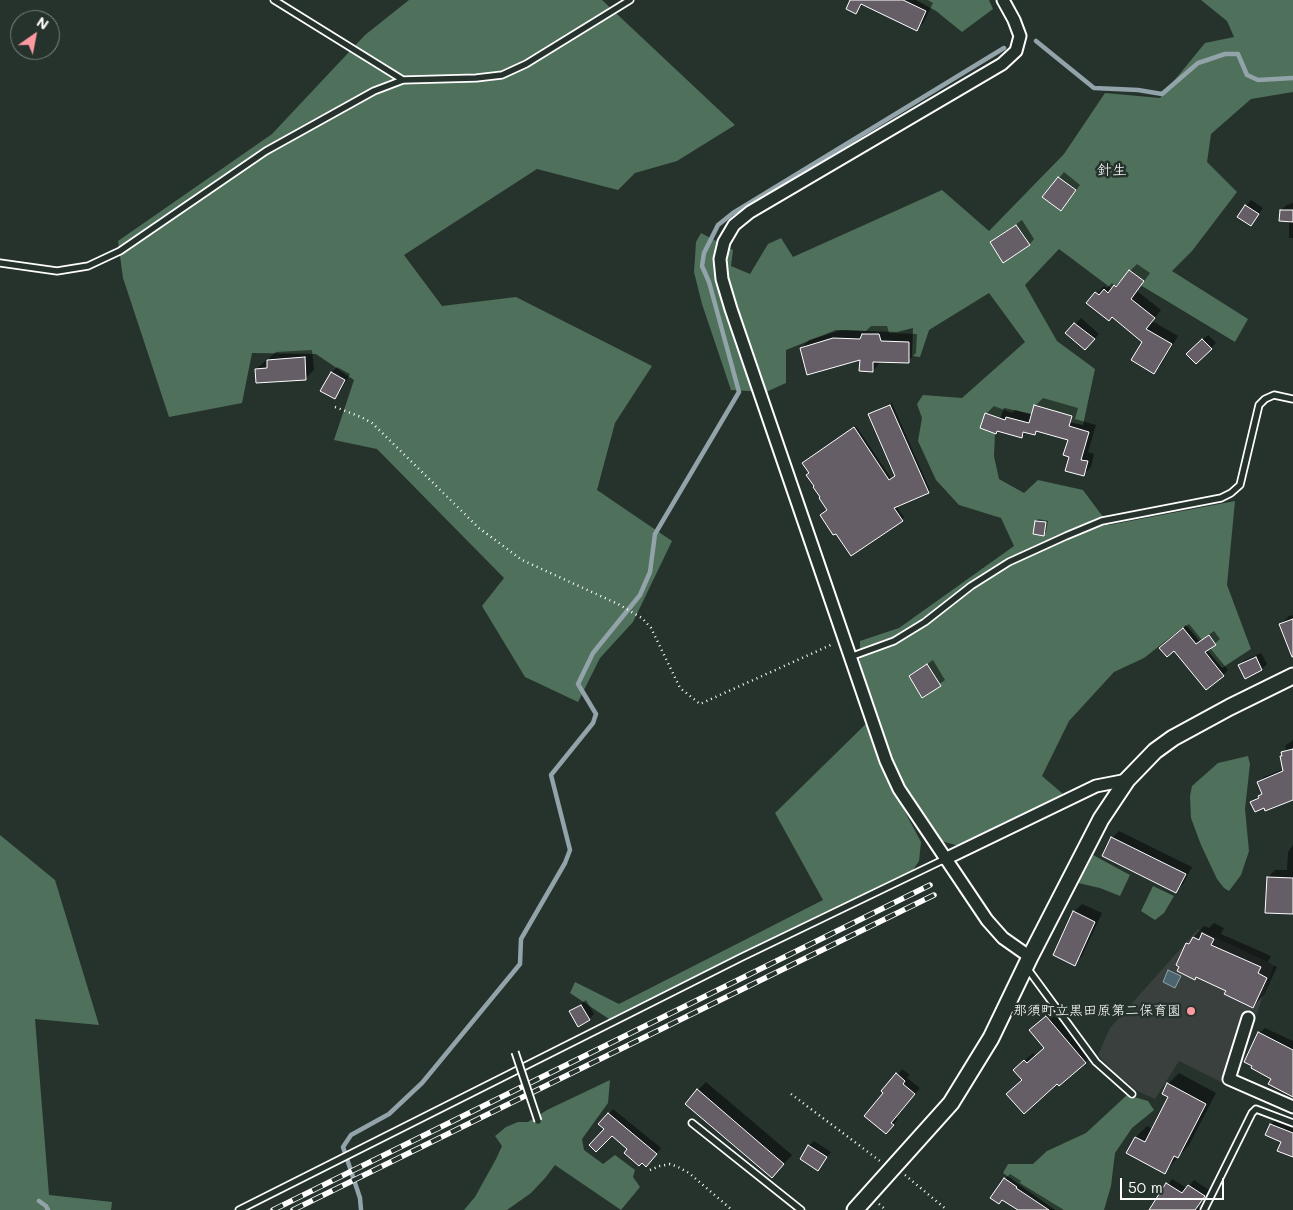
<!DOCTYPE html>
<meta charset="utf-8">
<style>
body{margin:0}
#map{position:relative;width:1293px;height:1210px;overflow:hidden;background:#26332d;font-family:Mali,sans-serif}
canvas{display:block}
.north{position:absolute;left:10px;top:10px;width:50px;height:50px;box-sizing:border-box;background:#26332d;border:1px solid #7d8581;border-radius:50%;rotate:33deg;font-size:14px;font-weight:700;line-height:20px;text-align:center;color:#fff}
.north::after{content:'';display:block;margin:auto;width:18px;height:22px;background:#ff9aa2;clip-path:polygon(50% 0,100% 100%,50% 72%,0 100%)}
.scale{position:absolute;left:1120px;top:1178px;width:104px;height:22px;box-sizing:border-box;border:2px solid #fff;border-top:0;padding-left:6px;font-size:15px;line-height:18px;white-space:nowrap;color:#fff;-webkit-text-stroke:4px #26332d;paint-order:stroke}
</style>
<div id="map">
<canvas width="1293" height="1210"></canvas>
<div class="north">N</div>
<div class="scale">50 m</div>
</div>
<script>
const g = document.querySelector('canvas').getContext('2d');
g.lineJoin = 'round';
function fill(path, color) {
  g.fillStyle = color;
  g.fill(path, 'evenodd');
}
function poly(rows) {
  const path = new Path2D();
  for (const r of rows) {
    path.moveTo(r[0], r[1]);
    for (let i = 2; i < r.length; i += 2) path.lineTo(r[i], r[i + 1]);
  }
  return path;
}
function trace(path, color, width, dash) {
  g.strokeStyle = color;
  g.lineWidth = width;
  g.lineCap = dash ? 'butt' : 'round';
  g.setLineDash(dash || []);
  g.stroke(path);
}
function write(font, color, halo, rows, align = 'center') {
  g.font = font + ' Mali,"Klee One",sans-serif';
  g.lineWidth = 5;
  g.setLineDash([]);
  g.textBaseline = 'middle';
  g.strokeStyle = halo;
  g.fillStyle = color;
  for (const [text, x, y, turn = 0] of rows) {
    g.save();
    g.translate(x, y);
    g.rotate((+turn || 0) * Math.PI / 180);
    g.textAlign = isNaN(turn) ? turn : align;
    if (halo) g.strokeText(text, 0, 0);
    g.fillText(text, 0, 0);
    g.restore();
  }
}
fill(poly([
 [1198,929,1274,965,1231,1087,1179,1061,1155,1099,1137,1091,1116,1074,1098,1055,1110,1028]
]), '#39403e');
fill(poly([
 [409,0,602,0,735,125,677,161,635,173,618,190,537,169,404,255,442,306,516,297,652,366,615,423,597,490,672,541,633,622,600,658,578,702,525,677,482,606,504,578,377,449,334,440,354,380,316,354,252,353,242,403,169,417,123,278,118,241,272,134,365,35],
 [916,0,989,0,993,9,962,32,936,11],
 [1201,0,1293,0,1293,92,1251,99,1211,134,1207,162,1237,192,1192,251,1172,271,1248,319,1235,342,1132,280,1115,291,1059,249,1025,285,1057,341,1095,369,1083,425,1004,408,995,432,994,456,999,479,1024,493,1038,480,1083,490,1109,525,1235,501,1227,585,1251,649,1222,668,1186,625,1144,658,1114,672,1069,721,1042,776,1063,794,959,846,941,841,914,803,904,810,921,842,919,861,913,870,609,1019,570,993,575,982,619,1004,823,900,775,813,876,714,860,662,860,641,899,628,1014,546,1001,518,959,505,936,480,918,441,922,418,917,404,923,395,962,398,1025,342,989,293,929,330,920,357,912,356,913,328,897,332,836,330,786,350,786,383,766,392,731,390,702,304,694,272,696,242,701,233,733,250,731,266,750,274,768,244,781,238,793,257,942,190,989,231,1064,154,1105,93,1160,98,1205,43,1234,37,1227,21],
 [1248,756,1250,764,1245,809,1249,851,1241,875,1229,891,1224,888,1217,879,1201,845,1191,818,1190,796,1192,786,1218,763],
 [0,835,55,880,99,1025,35,1019,49,1195,112,1202,111,1210,0,1210],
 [1093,855,1130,875,1120,896,1100,888,1078,883],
 [1153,886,1174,896,1164,913,1155,920,1141,911],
 [610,1080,608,1103,582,1139,584,1150,603,1164,615,1155,635,1170,633,1177,640,1187,621,1210,555,1165,546,1177,531,1193,507,1210,464,1210,475,1197,496,1159,502,1146,495,1136,506,1127,518,1122,528,1122,547,1110],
 [1127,1095,1148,1101,1154,1110,1132,1128,1115,1153,1111,1186,1104,1210,1055,1210,1003,1173,1008,1164,1033,1164,1047,1151,1086,1133]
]), '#4f705a');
const water = poly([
 [1168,970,1181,976,1175,988,1163,982,1168,970]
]);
fill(water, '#4a6570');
trace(water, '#92a3a9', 1);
fill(poly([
 [851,0,928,0,933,3,924,22,917,29,864,4,856,12],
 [1064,172,1080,185,1066,204,1044,197],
 [1251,200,1263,208,1251,225,1246,206],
 [1293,203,1293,238,1289,238,1289,221,1281,210,1287,205],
 [1022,220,1034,239,1029,245,991,242],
 [1137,264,1150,273,1137,291,1161,310,1152,321,1178,336,1161,365,1154,373,1144,341,1112,316,1088,303,1104,286,1107,288,1112,283,1115,286],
 [1081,318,1099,334,1090,344,1067,333],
 [871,326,887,326,889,333,917,334,916,353,908,361,881,361,873,371,861,358,801,348,809,340,842,330,866,331],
 [1208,335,1216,343,1196,362,1193,348],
 [312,350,314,370,306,378,256,369,276,352],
 [337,367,350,374,340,392,335,397,332,372],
 [1043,398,1078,408,1075,419,1096,425,1088,452,1094,454,1091,467,1083,475,1070,456,1069,439,1038,430,1035,434,1026,432,1022,436,998,430,996,433,986,414,994,406,1012,413,1015,410,1033,415,1036,405],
 [892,403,930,490,896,506,904,517,902,520,828,510,810,473,803,463,856,426,891,478,896,476,870,414],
 [1038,519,1048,521,1046,532,1044,534,1036,522],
 [1293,615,1293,647,1281,624,1289,616],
 [1189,624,1202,640,1214,631,1220,639,1210,648,1228,670,1223,675,1165,643],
 [1261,653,1267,664,1262,669,1239,666,1245,660],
 [933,660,945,680,923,696,910,676],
 [1293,740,1293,799,1264,806,1252,802,1263,793,1259,782,1264,777,1284,769,1281,757,1286,749,1285,746],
 [1119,831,1192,867,1183,884,1176,891,1103,856,1112,838],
 [1293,845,1293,913,1268,877,1275,870,1287,870,1288,852],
 [1082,904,1102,913,1082,956,1074,964,1074,912],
 [1214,923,1224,928,1221,934,1271,956,1268,962,1277,967,1264,995,1253,1006,1228,990,1187,944,1204,926,1209,928],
 [586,1000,594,1014,589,1019,571,1011],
 [1055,1009,1093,1054,1085,1062,1057,1082,1023,1080,1023,1062,1033,1053,1036,1056,1045,1047,1039,1022],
 [1265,1028,1293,1041,1293,1093,1273,1079,1259,1033],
 [902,1069,910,1075,907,1078,920,1088,895,1117,898,1119,891,1127,885,1092],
 [1179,1073,1216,1093,1189,1145,1165,1172,1128,1153,1136,1137,1147,1126,1152,1129,1170,1097,1168,1084],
 [706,1082,792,1155,772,1177,698,1090],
 [613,1109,661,1148,650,1161,629,1149,606,1129,609,1114],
 [1276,1119,1293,1126,1293,1156,1271,1124],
 [814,1141,831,1152,818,1169,809,1146],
 [1010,1174,1021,1181,1020,1183,1064,1210,1025,1210,1005,1179],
 [1172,1179,1187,1188,1194,1180,1209,1190,1197,1208,1202,1210,1150,1210]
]), '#0007');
trace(poly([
 [1036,41,1094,88,1138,90,1162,94,1198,63,1225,54,1238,54,1247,75,1258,80,1293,78],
 [39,1201,46,1206,48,1210],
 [361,1210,360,1198,343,1147,351,1135,389,1114,422,1083,520,964,521,939,565,863,570,850,551,775,593,723,596,714,578,684,593,653,640,595,650,572,655,534,739,392,709,282,702,266,704,253,718,225,733,213,1004,48]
]), '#92a3a9', 4.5);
const building = poly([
 [850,0,903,0,926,11,917,31,861,4,856,14,846,9,850,0],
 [1058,177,1076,190,1061,211,1042,197,1058,177],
 [1245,205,1259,214,1251,226,1237,217,1245,205],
 [1280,210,1293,210,1293,222,1279,221,1280,210],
 [1016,225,1030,245,1003,263,990,242,1016,225],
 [1129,270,1144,281,1131,299,1155,318,1146,329,1172,344,1154,374,1131,360,1142,342,1112,317,1109,321,1086,303,1095,292,1099,295,1104,289,1108,293,1114,285,1116,287,1129,270],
 [1074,323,1095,339,1085,350,1065,333,1074,323],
 [862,334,879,334,881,341,909,342,909,363,873,362,873,372,859,371,860,360,807,375,800,348,833,338,860,339,862,334],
 [1202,339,1212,349,1196,364,1186,354,1202,339],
 [305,357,306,380,256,383,255,369,267,368,267,360,305,357],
 [331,372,345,380,335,399,320,391,331,372],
 [890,405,929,493,894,508,903,521,851,556,836,534,833,535,820,515,827,510,819,498,820,497,813,487,814,486,806,475,809,473,802,463,854,427,889,480,895,476,868,414,890,405],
 [1034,405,1072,416,1069,426,1089,432,1081,460,1088,461,1084,476,1065,471,1069,457,1063,455,1068,440,1036,431,1035,435,1023,432,1022,438,997,431,996,434,980,428,985,413,1005,420,1006,417,1029,423,1034,405],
 [1035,521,1046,522,1044,536,1033,534,1035,521],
 [1293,619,1293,657,1292,657,1279,624,1293,619],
 [1183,628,1196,644,1209,635,1216,645,1205,652,1224,676,1206,690,1174,651,1167,657,1159,648,1183,628],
 [1256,657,1262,670,1245,679,1238,665,1256,657],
 [927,664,941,686,922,698,909,676,927,664],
 [1293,749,1293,800,1265,811,1264,808,1255,812,1250,802,1259,798,1258,796,1262,794,1257,782,1283,771,1280,756,1282,756,1281,752,1293,749],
 [1111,837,1186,874,1176,893,1102,856,1111,837],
 [1267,877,1293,878,1293,914,1265,913,1267,877],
 [1073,911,1095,922,1075,966,1053,955,1073,911],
 [1202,933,1214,939,1211,945,1261,967,1258,973,1267,978,1253,1008,1224,994,1226,991,1196,977,1195,980,1177,971,1179,967,1176,965,1186,943,1189,944,1193,937,1199,940,1202,933],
 [581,1005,590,1020,578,1027,569,1011,581,1005],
 [1046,1016,1086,1063,1059,1086,1057,1084,1024,1114,1006,1094,1022,1080,1013,1070,1024,1060,1027,1063,1044,1048,1029,1030,1046,1016],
 [1258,1032,1293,1050,1293,1097,1268,1084,1271,1079,1251,1068,1252,1066,1244,1062,1258,1032],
 [896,1073,905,1081,903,1084,915,1094,891,1123,894,1125,886,1134,864,1116,883,1093,881,1091,896,1073],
 [1167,1083,1206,1104,1178,1158,1174,1156,1165,1174,1126,1153,1135,1137,1145,1142,1168,1097,1162,1094,1167,1083],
 [697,1089,784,1164,772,1178,685,1104,697,1089],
 [608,1113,657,1154,646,1167,642,1163,639,1166,624,1153,627,1149,612,1136,596,1152,589,1145,604,1129,598,1124,608,1113],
 [1270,1124,1293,1133,1293,1157,1277,1151,1281,1142,1265,1135,1270,1124],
 [808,1145,827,1157,818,1171,800,1159,808,1145],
 [1004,1178,1017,1187,1016,1188,1049,1210,1018,1210,1002,1200,999,1204,990,1198,1004,1178],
 [1166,1183,1182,1193,1188,1185,1205,1196,1195,1210,1149,1210,1166,1183]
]);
fill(building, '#665e67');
trace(building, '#fff', 1);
const service = poly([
 [274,0,403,80],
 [0,263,57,271,88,266,120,251,266,151,374,91,403,80,476,78,502,75,526,64,630,0],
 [850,657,894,641,925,622,971,586,1009,562,1066,536,1102,521,1221,498,1231,493,1240,485,1259,405,1265,399,1274,395,1293,399],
 [1027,968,1096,1062,1132,1094],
 [692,1123,801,1210],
 [239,1210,742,957,945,859],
 [1204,1210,1252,1113,1256,1109,1293,1123]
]);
const minor = poly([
 [1003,0,1014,20,1020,36,1016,51,1002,64,750,212,734,225,724,242,720,259,722,279,731,309,886,761,899,789,987,920,1003,938,1030,957],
 [945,859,1096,786,1127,780],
 [1248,1018,1229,1079,1293,1107]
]);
const tertiary = poly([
 [855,1210,951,1103,991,1038,1030,957,1101,819,1127,780,1155,751,1173,738,1230,707,1293,676]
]);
trace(service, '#fff', 9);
trace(minor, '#fff', 15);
trace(tertiary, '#fff', 19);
trace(poly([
 [335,407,361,417,372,423,479,528,522,560,618,604,642,618,651,628,680,688,700,704,833,644],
 [791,1094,880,1161],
 [650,1170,660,1166,670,1164,678,1167,689,1173,732,1210],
 [905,1175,947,1210],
 [879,1204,886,1210]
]), '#fff', 2.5, [1, 4]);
trace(service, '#26332d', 5.5);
trace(minor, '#26332d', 11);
trace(tertiary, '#26332d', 15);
const rail = poly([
 [273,1210,930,885],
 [293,1210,934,895]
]);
trace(rail, '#fff', 5.5);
trace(rail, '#26332d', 4, [11]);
const serviceBridge = poly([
 [515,1052,538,1121]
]);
trace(serviceBridge, '#fff', 9, []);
trace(serviceBridge, '#26332d', 5.5);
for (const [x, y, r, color] of [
 [1191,1011,5,"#ff9aa2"]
]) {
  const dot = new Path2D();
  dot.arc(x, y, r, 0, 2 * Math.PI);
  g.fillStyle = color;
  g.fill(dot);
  trace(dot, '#26332d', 2);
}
write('14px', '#fff', '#26332d', [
 ["那須町立黒田原第二保育園",1181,1011]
], 'right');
write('15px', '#fff', '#26332d', [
 ["針生",1112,170]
]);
</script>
